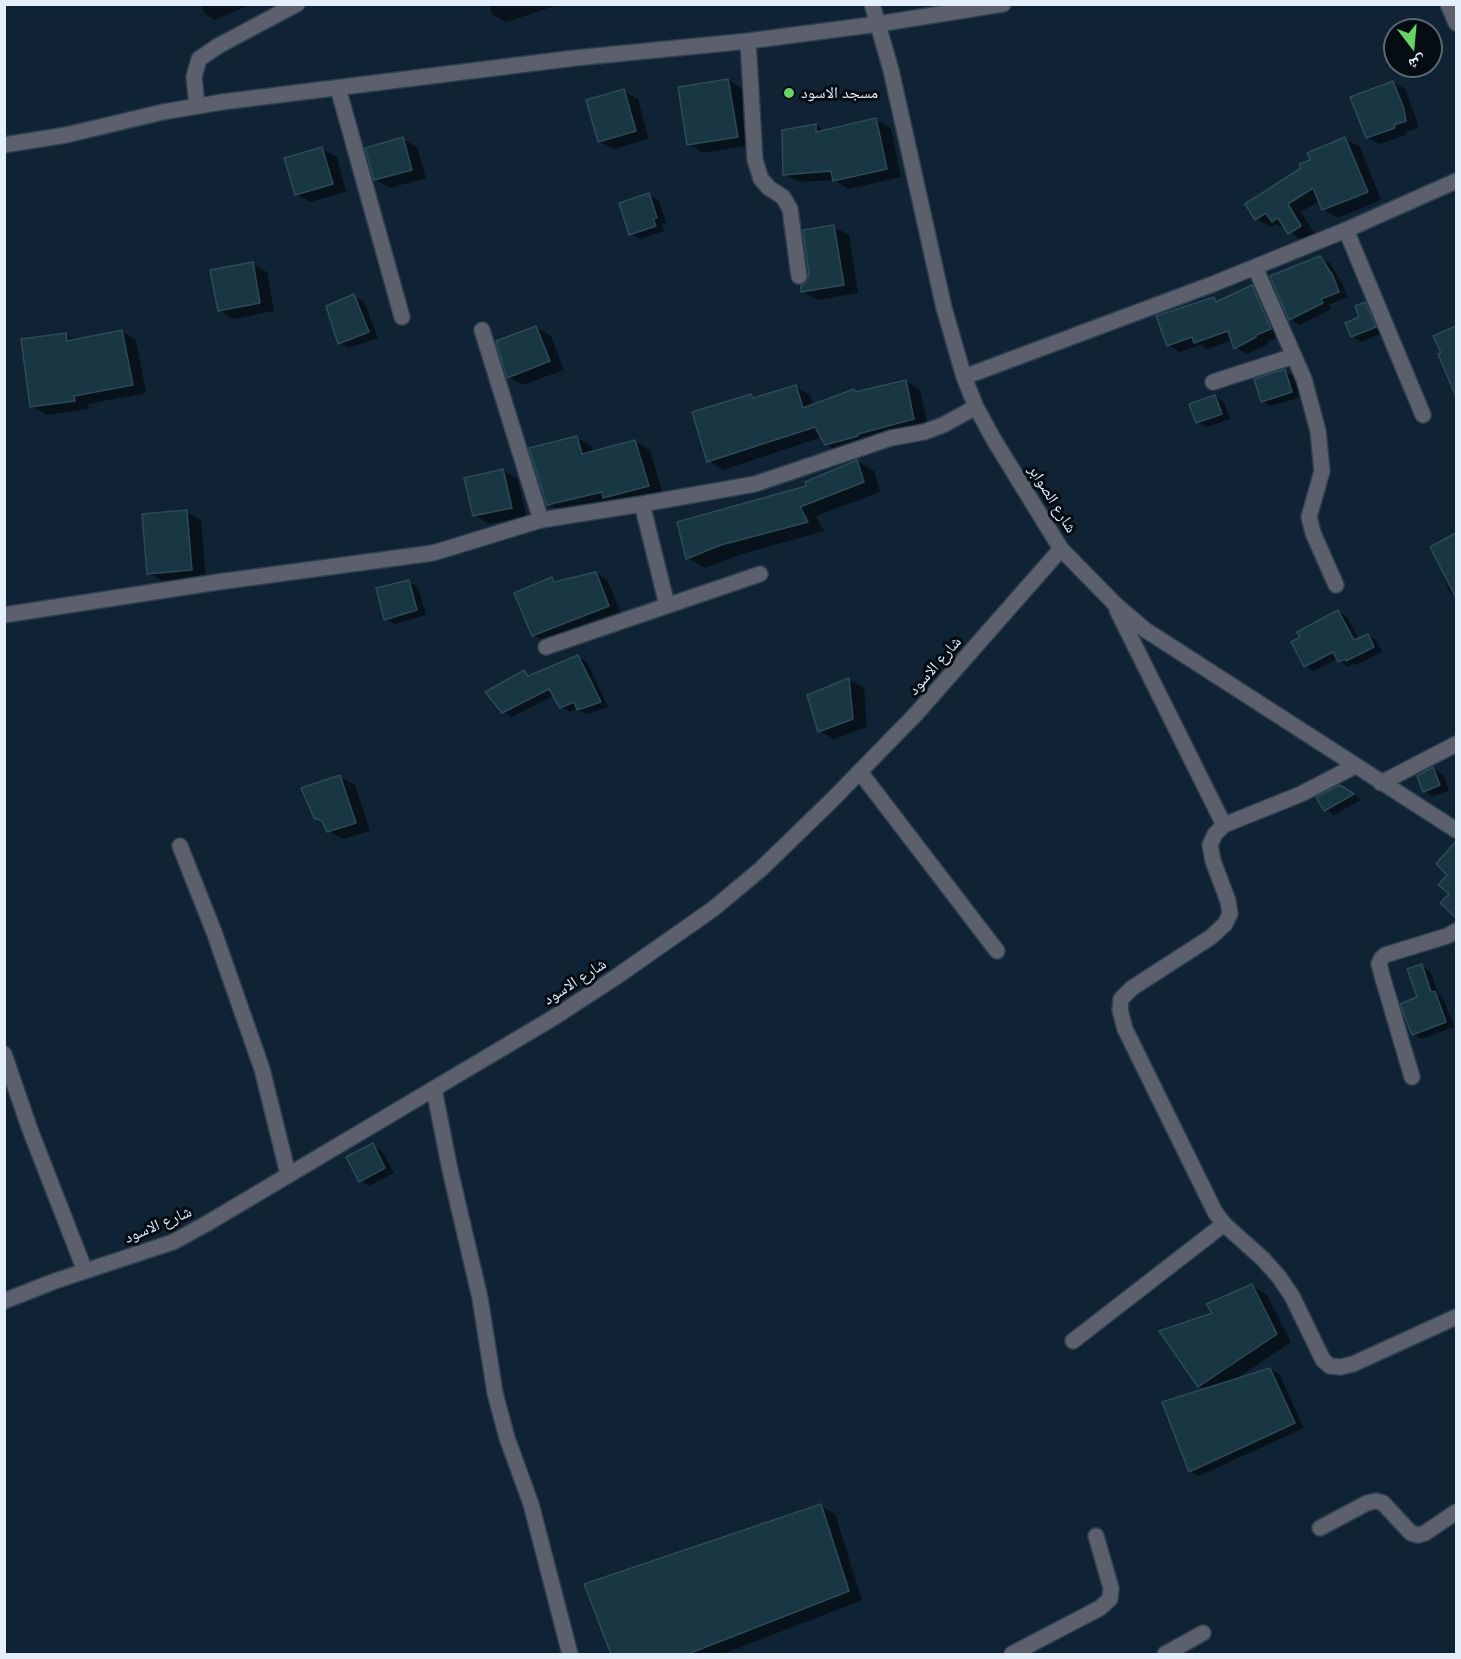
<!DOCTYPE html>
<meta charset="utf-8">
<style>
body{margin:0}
#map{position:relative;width:1461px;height:1659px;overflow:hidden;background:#0f2334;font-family:"Noto Sans","Noto Naskh Arabic",sans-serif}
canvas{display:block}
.frame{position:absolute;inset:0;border:6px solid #e3effb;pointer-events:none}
.north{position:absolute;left:1383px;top:18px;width:60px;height:60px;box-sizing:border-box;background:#050c13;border:2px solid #5e6770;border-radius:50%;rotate:164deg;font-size:16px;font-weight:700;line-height:24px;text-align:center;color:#e3effb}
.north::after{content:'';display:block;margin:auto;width:21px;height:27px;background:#67d466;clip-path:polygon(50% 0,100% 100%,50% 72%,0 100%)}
</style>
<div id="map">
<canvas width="1461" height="1659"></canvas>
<div class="frame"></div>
<div class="north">ش</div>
</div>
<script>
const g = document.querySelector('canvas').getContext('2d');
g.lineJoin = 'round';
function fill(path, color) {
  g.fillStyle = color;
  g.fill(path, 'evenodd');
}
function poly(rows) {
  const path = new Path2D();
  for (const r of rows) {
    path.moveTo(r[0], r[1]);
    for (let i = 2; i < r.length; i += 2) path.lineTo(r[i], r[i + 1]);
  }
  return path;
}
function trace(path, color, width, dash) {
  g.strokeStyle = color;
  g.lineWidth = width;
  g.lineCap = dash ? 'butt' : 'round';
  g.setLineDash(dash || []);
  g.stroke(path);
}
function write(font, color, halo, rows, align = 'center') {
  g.font = font + ' "Noto Sans","Noto Naskh Arabic",sans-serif';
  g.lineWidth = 6;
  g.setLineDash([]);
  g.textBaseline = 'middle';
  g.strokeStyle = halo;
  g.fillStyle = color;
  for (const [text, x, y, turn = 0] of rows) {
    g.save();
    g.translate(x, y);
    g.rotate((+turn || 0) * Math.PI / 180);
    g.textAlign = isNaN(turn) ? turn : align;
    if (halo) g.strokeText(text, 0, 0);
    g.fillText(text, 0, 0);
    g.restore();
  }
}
fill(poly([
 [201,4,250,4,250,5,215,20,205,14],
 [489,4,555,4,555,6,506,22,492,14],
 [728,80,743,89,752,145,703,153,689,144],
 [1393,82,1405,89,1416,118,1418,128,1406,132,1406,135,1379,144,1367,137],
 [623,91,638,99,649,139,614,149,599,141],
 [876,120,891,128,901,177,849,189,834,180,799,182,784,174,816,125,826,132],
 [402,139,417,147,426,178,390,188,375,179],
 [1345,139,1360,147,1381,200,1338,218,1323,209,1319,201,1301,212,1315,234,1304,241,1277,224,1271,227,1256,219,1312,161],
 [322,149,337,157,346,192,310,202,296,194],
 [649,195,659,200,666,223,662,224,664,231,640,239,631,234],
 [834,227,849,235,858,293,817,300,803,291],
 [1320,258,1330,263,1342,283,1348,297,1329,305,1331,309,1300,325,1290,319,1272,277],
 [252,264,267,272,274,311,234,319,219,310],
 [1252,287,1264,293,1282,336,1267,342,1268,344,1247,354,1235,348,1233,340,1207,349,1200,345,1180,352,1168,345,1214,299,1220,302],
 [354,296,364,302,378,338,349,348,340,343],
 [1365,304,1375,309,1384,332,1361,342,1352,336,1361,317],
 [536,327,551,336,564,370,523,385,508,377],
 [1456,327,1456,382,1450,378,1435,337],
 [122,331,136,340,146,393,88,404,89,409,46,415,32,406,65,335,75,340],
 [1285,371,1294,376,1301,397,1271,406,1262,401],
 [906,381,920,390,928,427,841,453,826,444,822,437,723,470,709,461,751,395,757,399,796,387,810,395,814,406,854,391,858,393],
 [1215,397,1224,402,1230,419,1207,427,1197,422],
 [577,438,592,447,593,453,635,441,650,450,663,494,619,505,612,501,563,513,548,504],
 [857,461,874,471,880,492,816,516,824,531,739,555,705,568,688,558,808,487],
 [503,471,518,479,526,516,489,524,474,515],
 [186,511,201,520,206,578,163,581,148,573],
 [1456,535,1456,597,1450,593,1443,575,1446,574,1432,548],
 [596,573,608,581,621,613,546,642,533,635,552,578,560,582],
 [409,582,418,587,426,615,395,624,385,619],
 [1338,612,1347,617,1359,639,1368,635,1376,640,1382,652,1356,665,1354,664,1348,667,1340,661,1338,658,1314,671,1305,666],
 [578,657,587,662,608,707,587,714,577,709,570,712,561,707,554,695,512,717,503,712,524,672,532,676],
 [849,680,864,688,867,727,834,739,819,731,809,696],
 [1433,769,1443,774,1449,791,1433,796,1424,791],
 [340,777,355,785,370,831,343,839,328,831,325,823,315,817],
 [1350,792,1361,800,1334,815,1325,809],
 [1450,850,1456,854,1456,914,1451,911],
 [1422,966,1430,971,1439,995,1443,998,1454,1027,1422,1039,1413,1034],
 [373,1145,382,1151,394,1173,369,1186,360,1180],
 [1252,1286,1267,1295,1291,1342,1236,1379,1270,1369,1280,1375,1304,1428,1199,1476,1190,1471,1205,1390,1199,1386,1214,1314],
 [821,1506,835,1514,862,1600,723,1654,612,1654,586,1585]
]), '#0007');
const building = poly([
 [728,79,738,137,687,145,678,87,728,79],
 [1393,81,1404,109,1406,121,1394,125,1395,128,1366,138,1350,97,1393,81],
 [624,89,636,131,598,142,586,100,624,89],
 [876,118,887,169,833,181,831,171,783,175,782,130,816,124,816,132,876,118],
 [403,137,412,170,374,180,365,148,403,137],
 [1345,137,1368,192,1322,210,1313,188,1288,204,1301,226,1288,234,1278,218,1272,222,1266,213,1255,220,1245,204,1301,168,1299,164,1310,160,1307,153,1345,137],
 [322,147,333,184,295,195,284,158,322,147],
 [649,193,657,218,653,219,656,226,629,235,619,203,649,193],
 [834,225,844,285,801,292,801,286,805,283,809,275,803,230,834,225],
 [1320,256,1333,276,1339,292,1321,299,1323,303,1289,320,1270,276,1320,256],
 [253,262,260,303,218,311,210,270,253,262],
 [1252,285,1271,329,1256,335,1256,337,1234,349,1228,331,1194,343,1192,337,1167,346,1156,316,1214,297,1216,302,1252,285],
 [354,294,369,332,338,344,326,306,354,294],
 [1365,302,1376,327,1351,337,1345,323,1359,317,1355,306,1365,302],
 [536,326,550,361,507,378,496,341,536,326],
 [1456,326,1456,397,1438,354,1441,353,1433,336,1456,326],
 [122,330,133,385,74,396,75,401,30,407,21,339,66,333,67,341,122,330],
 [1285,369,1292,392,1261,402,1254,379,1285,369],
 [906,380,914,419,858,434,858,436,825,445,815,427,707,462,692,412,751,394,753,398,796,385,803,408,854,389,855,392,906,380],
 [1215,395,1222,414,1196,423,1189,404,1215,395],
 [577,436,582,454,635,440,649,486,603,498,602,492,547,505,529,448,577,436],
 [857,460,864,482,800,507,808,522,721,545,686,559,677,522,806,486,805,482,857,460],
 [503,469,512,508,473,516,464,478,503,469],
 [187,510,192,570,147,574,142,514,187,510],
 [1456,533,1456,598,1430,547,1456,533],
 [596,572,609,606,532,636,514,593,552,577,554,582,596,572],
 [409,580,417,610,384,620,376,588,409,580],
 [1338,610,1354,640,1368,634,1374,647,1346,661,1346,659,1338,662,1333,652,1304,667,1291,642,1300,637,1297,632,1338,610],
 [578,655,601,702,577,710,574,702,560,708,549,689,502,713,485,692,524,670,528,676,578,655],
 [849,678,853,719,818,732,807,695,849,678],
 [1433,767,1440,785,1423,792,1417,776,1433,767],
 [340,775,356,823,327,832,322,821,314,818,301,788,340,775],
 [1340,785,1354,794,1324,811,1316,797,1340,785],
 [1456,841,1456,918,1440,903,1449,894,1438,885,1447,875,1436,864,1456,841],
 [1422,964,1431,992,1435,991,1446,1022,1412,1035,1400,1004,1417,997,1407,969,1422,964],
 [373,1143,385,1168,359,1182,346,1157,373,1143],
 [1252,1284,1277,1334,1198,1387,1159,1331,1212,1313,1206,1304,1252,1284],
 [1270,1368,1295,1423,1189,1472,1162,1402,1270,1368],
 [821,1504,849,1591,688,1654,611,1654,584,1584,821,1504]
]);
fill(building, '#193743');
trace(building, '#2c4a57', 1.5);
const minor = poly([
 [872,4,891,70,944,308,964,377,976,407,994,440,1061,549,1115,604,1144,629,1456,830],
 [1448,4,1456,23],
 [748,41,755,160,761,179,769,188,783,197,790,209,799,276],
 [338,88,402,317],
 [197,106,194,77,199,59,218,46,297,4],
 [4,145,66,135,163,112,222,102,575,58,748,41,878,24,1003,4],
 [1346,230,1423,415],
 [1255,267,1304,379,1318,431,1322,471,1309,517,1313,533,1336,585],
 [482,330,541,520],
 [964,377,1213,284,1346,230,1456,181],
 [1213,382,1294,356],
 [642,504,667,605],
 [1117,610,1224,825],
 [4,615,218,582,433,553,541,520,642,504,755,484,891,438,924,432,943,425,976,407],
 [546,647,760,574],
 [1355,766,1301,794,1224,825,1215,834,1210,845,1213,861,1228,901,1230,914,1225,924,1211,937,1132,988,1121,999,1120,1010,1125,1029,1215,1212,1224,1224,1263,1259,1279,1277,1292,1296,1323,1360,1330,1366,1341,1367,1353,1364,1456,1317],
 [860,772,997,951],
 [1381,783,1456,744],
 [180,846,214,932,262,1069,288,1174],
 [4,1054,29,1127,85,1271],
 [1412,1077,1383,979,1379,964,1381,959,1385,955,1447,936,1456,931],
 [434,1089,450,1170,480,1298,495,1393,507,1438,531,1504,570,1654],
 [4,1301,55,1281,173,1242,206,1224,553,1018,616,977,713,909,761,869,832,800,916,714,1061,549],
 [1073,1341,1224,1224],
 [1320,1528,1367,1503,1376,1501,1383,1503,1411,1533,1418,1535,1425,1533,1456,1512],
 [1012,1654,1100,1608,1110,1599,1111,1588,1096,1536],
 [1165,1654,1203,1633]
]);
trace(minor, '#2d4050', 18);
trace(minor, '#5c606c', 15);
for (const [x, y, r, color] of [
 [789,93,6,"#67d466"]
]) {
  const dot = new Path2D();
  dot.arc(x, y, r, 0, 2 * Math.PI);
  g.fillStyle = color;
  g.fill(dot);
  trace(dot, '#050c13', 2);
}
write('16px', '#e3effb', '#050c13', [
 ["مسجد الاسود",801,93]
], 'left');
write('16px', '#e3effb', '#050c13', [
 ["شارع الصوابر",1052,499,58],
 ["شارع الاسود",935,666,-49],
 ["شارع الاسود",575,982,-33],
 ["شارع الاسود",158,1225,-23]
]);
</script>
